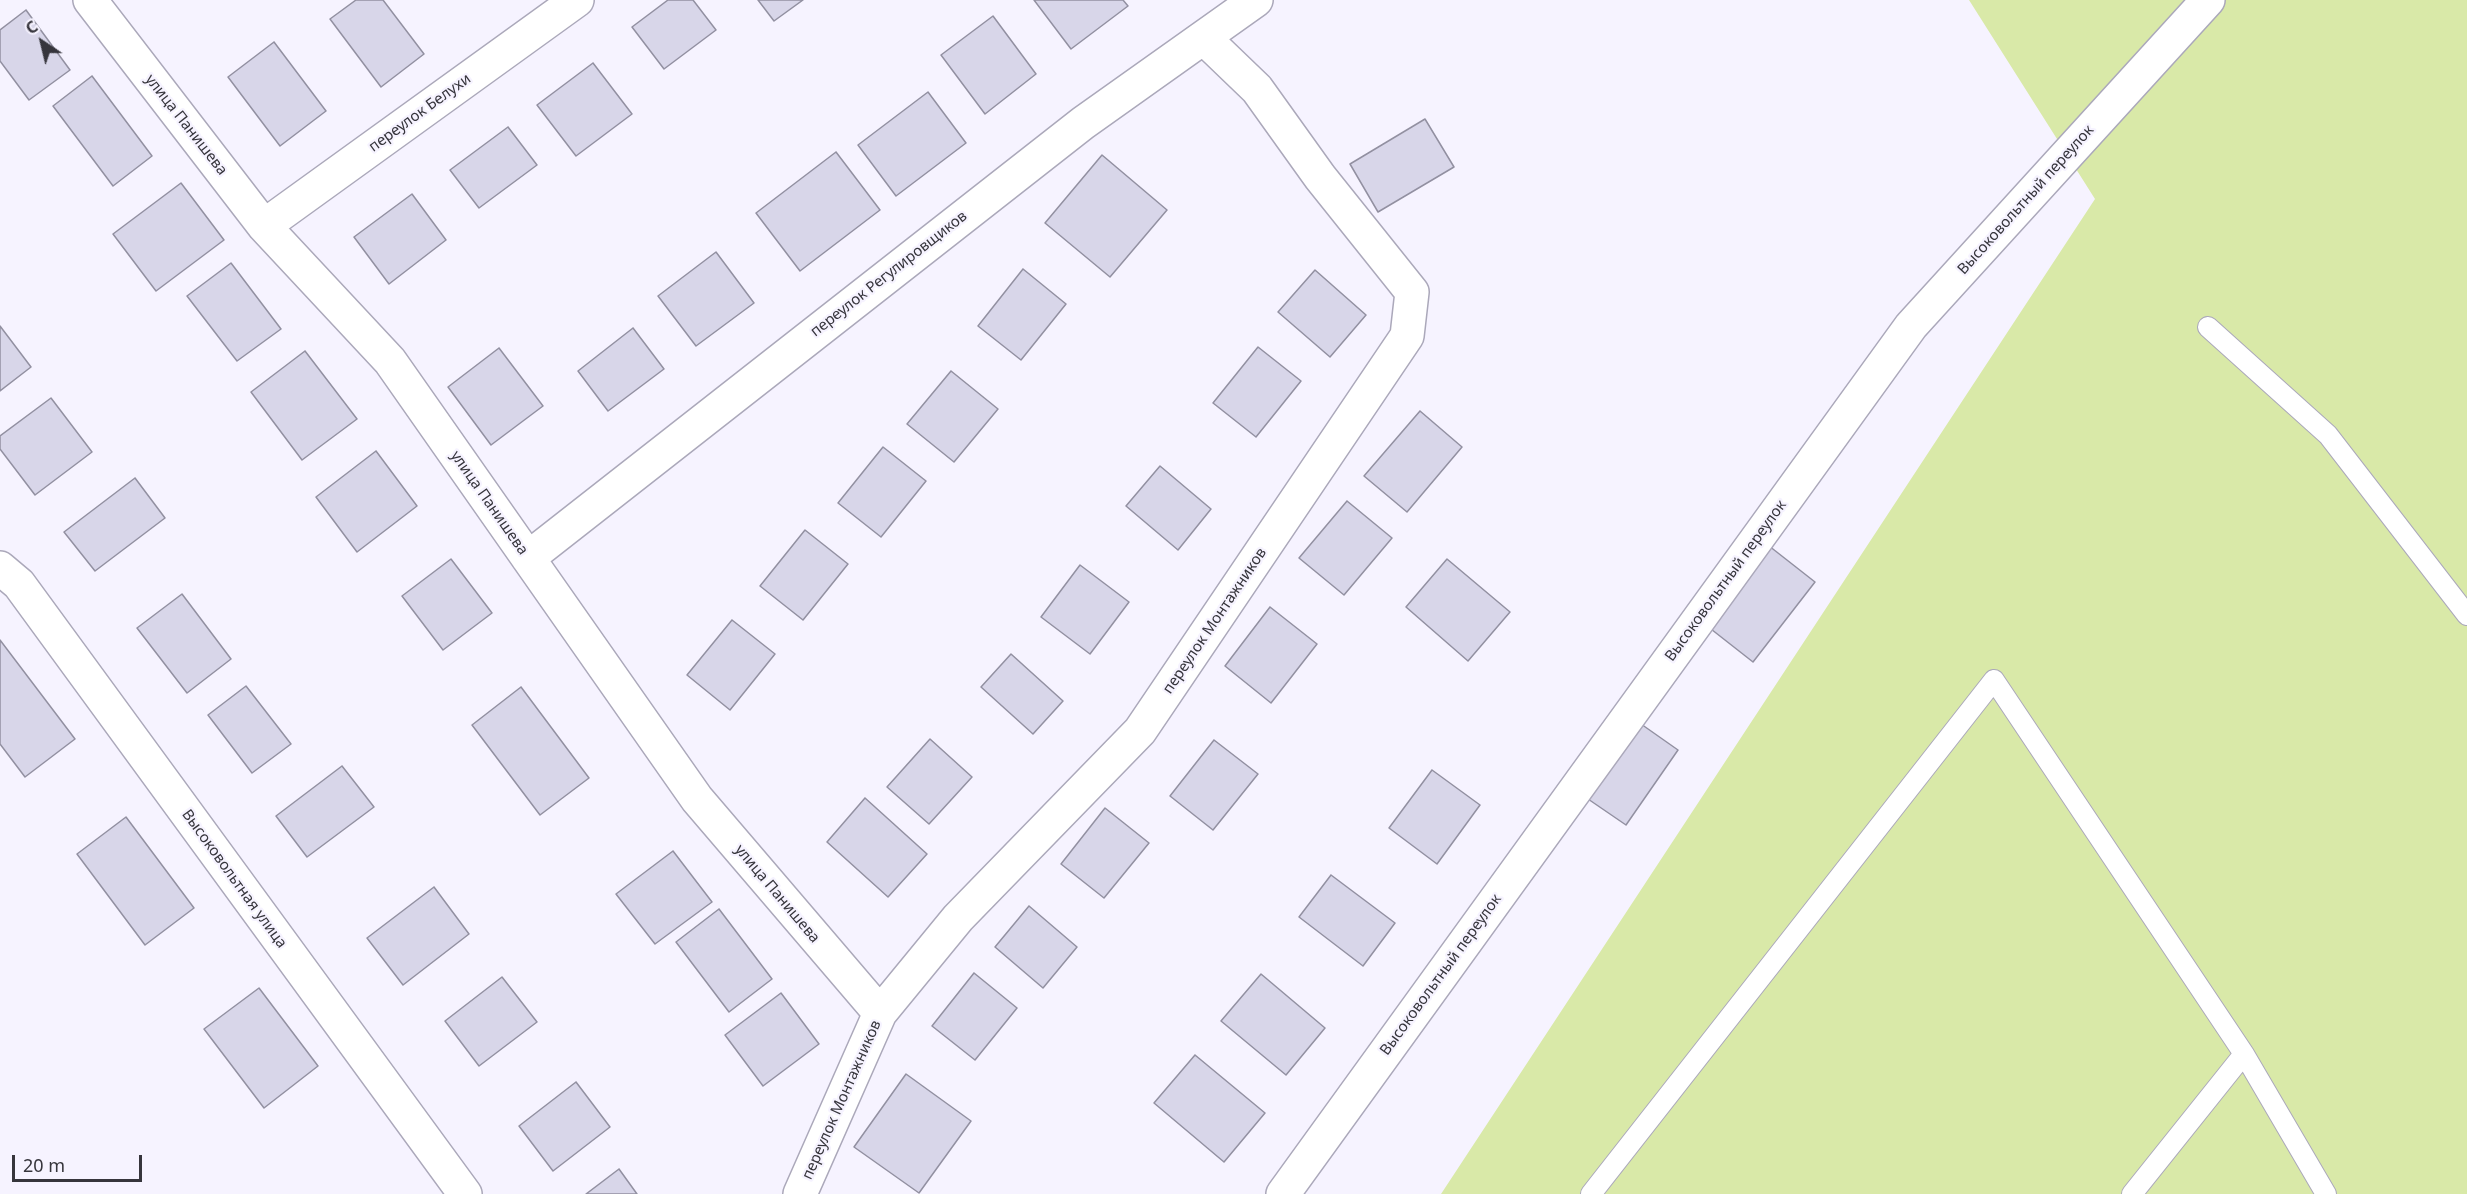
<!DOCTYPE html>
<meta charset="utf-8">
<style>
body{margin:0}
#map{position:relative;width:2467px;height:1194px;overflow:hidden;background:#f6f3ff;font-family:"Noto Sans",sans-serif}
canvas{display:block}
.north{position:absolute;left:12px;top:12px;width:60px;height:60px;-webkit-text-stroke:4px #f6f3ff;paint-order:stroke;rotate:325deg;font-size:16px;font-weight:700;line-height:24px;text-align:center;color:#36353c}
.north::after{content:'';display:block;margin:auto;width:21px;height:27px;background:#36353c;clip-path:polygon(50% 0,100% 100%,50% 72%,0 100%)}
.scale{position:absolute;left:12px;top:1155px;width:130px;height:27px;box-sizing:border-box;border:3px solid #36353c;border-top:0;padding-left:8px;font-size:18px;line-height:21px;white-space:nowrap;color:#36353c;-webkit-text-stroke:4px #f6f3ff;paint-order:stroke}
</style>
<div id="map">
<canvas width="2467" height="1194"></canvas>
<div class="north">С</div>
<div class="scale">20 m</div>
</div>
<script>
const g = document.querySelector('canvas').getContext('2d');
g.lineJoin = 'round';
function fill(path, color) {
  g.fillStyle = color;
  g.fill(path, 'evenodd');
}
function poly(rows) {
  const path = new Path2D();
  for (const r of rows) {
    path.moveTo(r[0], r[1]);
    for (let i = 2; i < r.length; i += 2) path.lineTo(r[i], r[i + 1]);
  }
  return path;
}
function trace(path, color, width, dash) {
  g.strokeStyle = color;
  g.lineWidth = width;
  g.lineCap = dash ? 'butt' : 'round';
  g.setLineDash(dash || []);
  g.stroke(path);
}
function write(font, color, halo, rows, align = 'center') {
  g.font = font + ' "Noto Sans",sans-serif';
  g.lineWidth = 4.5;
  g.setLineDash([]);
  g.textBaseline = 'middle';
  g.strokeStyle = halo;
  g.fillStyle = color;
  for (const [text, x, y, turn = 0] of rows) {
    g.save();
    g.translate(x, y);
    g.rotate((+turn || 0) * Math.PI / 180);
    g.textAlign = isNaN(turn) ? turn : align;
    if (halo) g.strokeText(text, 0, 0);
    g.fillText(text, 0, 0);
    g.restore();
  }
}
fill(poly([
 [1969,0,2467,0,2467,1194,1441,1194,2095,199]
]), '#d9e9a8');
const building = poly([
 [356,0,383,0,424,54,381,87,330,19,356,0],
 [668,0,693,0,716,30,664,69,632,27,668,0],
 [758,0,803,0,774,21,758,0],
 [1034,0,1123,0,1128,6,1071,49,1034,0],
 [26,10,70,70,29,100,0,61,0,30,26,10],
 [993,16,1036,74,985,114,941,55,993,16],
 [274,42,326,111,280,146,228,77,274,42],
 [593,63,632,114,576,156,537,105,593,63],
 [92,76,152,156,113,186,53,106,92,76],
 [928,92,966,143,896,196,858,145,928,92],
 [1425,119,1454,167,1378,212,1350,164,1425,119],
 [508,127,537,165,479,208,450,170,508,127],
 [836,152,880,210,800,271,756,213,836,152],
 [1102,155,1167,210,1110,277,1045,223,1102,155],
 [181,183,224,240,156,291,113,234,181,183],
 [412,194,446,240,389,284,354,237,412,194],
 [716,252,754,303,696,346,658,296,716,252],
 [231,263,281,329,237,361,187,296,231,263],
 [1023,269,1066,304,1021,360,978,326,1023,269],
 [1315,270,1366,315,1330,357,1278,312,1315,270],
 [0,326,31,367,0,391,0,326],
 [633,328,664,369,608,411,578,371,633,328],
 [1258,347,1301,381,1256,437,1213,403,1258,347],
 [499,348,543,406,491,445,448,387,499,348],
 [305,351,357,419,302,460,251,392,305,351],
 [951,371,998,409,954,462,907,424,951,371],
 [51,398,92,452,35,495,0,449,0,436,51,398],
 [1420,411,1462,447,1407,512,1364,476,1420,411],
 [883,447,926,481,881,537,838,503,883,447],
 [376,451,417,506,357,552,316,497,376,451],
 [1160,466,1211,509,1178,550,1126,506,1160,466],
 [135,478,165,518,95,571,64,532,135,478],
 [1347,501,1392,538,1344,595,1299,558,1347,501],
 [805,530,848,564,803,620,760,586,805,530],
 [1764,542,1815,582,1753,662,1702,622,1764,542],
 [451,559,492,613,443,650,402,596,451,559],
 [1447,559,1510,612,1468,661,1406,607,1447,559],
 [1080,565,1129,602,1090,654,1041,617,1080,565],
 [182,594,231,659,187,693,137,628,182,594],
 [1270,607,1317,644,1271,703,1225,666,1270,607],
 [732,620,775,654,730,710,687,675,732,620],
 [0,640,75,739,25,777,0,744,0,640],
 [1011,654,1063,701,1033,734,981,687,1011,654],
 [246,686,291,744,252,773,208,715,246,686],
 [521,687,589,778,540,815,472,725,521,687],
 [1641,724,1678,750,1626,825,1588,799,1641,724],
 [930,739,972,777,929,824,887,787,930,739],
 [1214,740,1258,774,1213,830,1170,796,1214,740],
 [342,766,374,807,307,857,276,816,342,766],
 [1432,770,1480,805,1437,864,1389,828,1432,770],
 [865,798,927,854,888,897,827,842,865,798],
 [1105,808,1149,843,1104,898,1061,864,1105,808],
 [126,817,194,908,145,945,77,854,126,817],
 [673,851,712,902,655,944,616,894,673,851],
 [1331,875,1395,923,1363,966,1299,917,1331,875],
 [434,887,469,934,403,985,367,938,434,887],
 [1029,906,1077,947,1043,988,995,947,1029,906],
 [719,909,772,979,729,1012,676,942,719,909],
 [974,973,1017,1008,975,1060,932,1026,974,973],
 [1261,974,1325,1028,1286,1075,1221,1021,1261,974],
 [502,977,537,1022,479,1066,445,1021,502,977],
 [259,988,318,1066,264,1108,204,1029,259,988],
 [781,993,819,1044,763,1086,725,1035,781,993],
 [1195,1055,1265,1113,1224,1162,1154,1103,1195,1055],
 [906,1074,971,1121,919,1193,854,1147,906,1074],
 [576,1082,610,1127,553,1171,519,1126,576,1082],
 [619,1169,637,1194,586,1194,619,1169]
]);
fill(building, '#d8d6e9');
trace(building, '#9290a1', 1.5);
const service = poly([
 [2208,327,2328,435,2467,615],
 [1591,1194,1994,680,2244,1054,2326,1194],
 [2132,1194,2244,1054]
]);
const minor = poly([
 [90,0,264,226,390,361,697,799,880,1013],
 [264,226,577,0],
 [528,558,1083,123,1256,0],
 [0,568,19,584,465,1194],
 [800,1194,880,1013,958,918,1140,731,1407,336,1412,292,1320,177,1257,89,1205,39],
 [1283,1194,1911,326,2208,0]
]);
trace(service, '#aba8ba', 22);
trace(minor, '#aba8ba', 36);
trace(service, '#fff', 20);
trace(minor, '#fff', 33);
write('15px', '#36353c', '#f6f3ff', [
 ["переулок Белухи",420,113,-36],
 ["улица Панишева",186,125,52],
 ["Высоковольтный переулок",2026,200,-48],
 ["переулок Регулировщиков",889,274,-38],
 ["улица Панишева",489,503,55],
 ["Высоковольтный переулок",1726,581,-54],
 ["переулок Монтажников",1215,621,-56],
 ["Высоковольтная улица",234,879,54],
 ["улица Панишева",777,894,50],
 ["Высоковольтный переулок",1441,975,-54],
 ["переулок Монтажников",842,1100,-66]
]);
</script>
